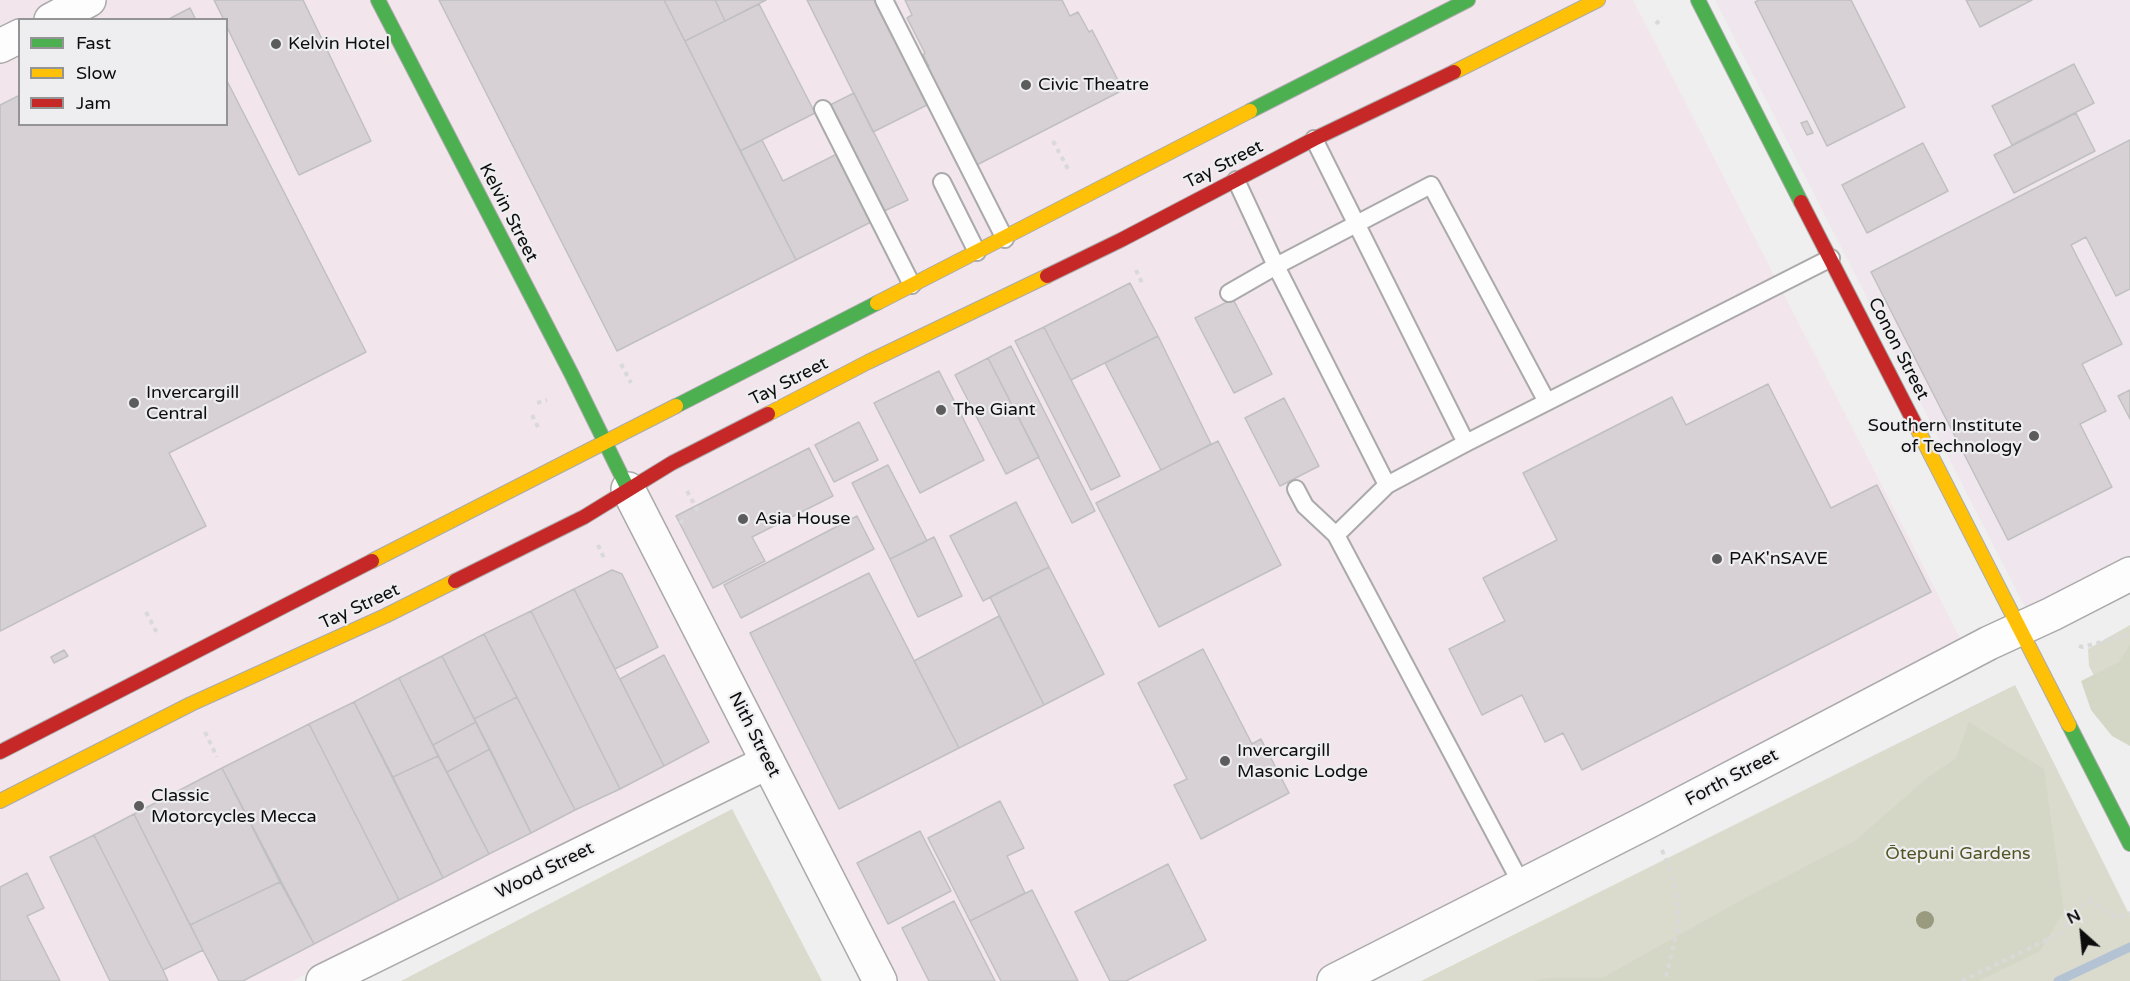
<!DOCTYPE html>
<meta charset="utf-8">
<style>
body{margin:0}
#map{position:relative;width:2130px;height:981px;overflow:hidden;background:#efefef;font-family:"Varela Round",sans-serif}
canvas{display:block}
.legend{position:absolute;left:18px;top:18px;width:210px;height:108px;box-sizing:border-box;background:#eeeef0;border:2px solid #949495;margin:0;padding:8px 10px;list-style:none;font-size:18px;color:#0d0d0d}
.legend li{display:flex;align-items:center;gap:12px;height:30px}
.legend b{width:30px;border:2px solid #949495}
.north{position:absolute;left:2052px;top:903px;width:60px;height:60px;-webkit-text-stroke:4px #eeeef0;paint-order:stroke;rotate:333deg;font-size:16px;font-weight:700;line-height:24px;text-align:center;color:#0d0d0d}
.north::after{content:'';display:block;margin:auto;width:21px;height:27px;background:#0d0d0d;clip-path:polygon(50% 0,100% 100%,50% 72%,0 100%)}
</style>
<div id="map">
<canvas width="2130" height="981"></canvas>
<ul class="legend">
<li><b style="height:8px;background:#4caf50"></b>Fast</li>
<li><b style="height:8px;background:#ffc107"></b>Slow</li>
<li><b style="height:8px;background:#c62828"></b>Jam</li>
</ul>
<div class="north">N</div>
</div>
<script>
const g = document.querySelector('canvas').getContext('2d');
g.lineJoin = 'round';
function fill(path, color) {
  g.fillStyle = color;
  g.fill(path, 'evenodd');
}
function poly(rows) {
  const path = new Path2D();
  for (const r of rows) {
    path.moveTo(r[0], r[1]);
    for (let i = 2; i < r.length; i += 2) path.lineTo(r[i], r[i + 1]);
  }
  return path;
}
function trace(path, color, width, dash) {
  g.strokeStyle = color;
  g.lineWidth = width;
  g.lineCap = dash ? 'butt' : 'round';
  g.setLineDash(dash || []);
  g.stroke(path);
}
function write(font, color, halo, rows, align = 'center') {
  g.font = font + ' "Varela Round",sans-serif';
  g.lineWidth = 4.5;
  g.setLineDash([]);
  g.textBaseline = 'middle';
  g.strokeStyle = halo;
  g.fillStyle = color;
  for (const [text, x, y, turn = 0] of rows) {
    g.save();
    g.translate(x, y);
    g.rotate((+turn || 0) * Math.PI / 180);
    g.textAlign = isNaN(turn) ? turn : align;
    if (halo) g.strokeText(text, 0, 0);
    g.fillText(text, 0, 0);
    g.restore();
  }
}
fill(poly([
 [0,0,1633,0,1976,669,1364,981,874,981,758,755,292,981,0,981],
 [20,20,226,20,226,124,20,124]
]), '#f2e5eb');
fill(poly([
 [1715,0,2130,0,2130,566,2030,617]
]), '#f0e6ee');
fill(poly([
 [2130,625,2130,744,2089,666,2088,649],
 [2015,685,2130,916,2130,981,1421,981],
 [732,809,822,981,401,981]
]), '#dadbcd');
fill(poly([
 [2130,645,2130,746,2112,736,2091,710,2081,681,2119,662],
 [1969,722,2044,769,2064,911,2040,951,1979,981,1533,981,1549,978,1602,978,1747,897,1856,840,1927,778,1956,758]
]), '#d5d7c6');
trace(poly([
 [2058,981,2130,947]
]), '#b3c3d4', 9);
const building = poly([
 [214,0,303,0,371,141,299,175,226,25,226,20,224,20,214,0],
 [439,0,664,0,796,260,617,351,439,0],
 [664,0,715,0,725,21,685,41,664,0],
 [715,0,766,0,725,21,715,0],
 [807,0,874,0,927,105,873,132,807,0],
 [905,0,1062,0,1070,16,1078,12,1089,32,1092,30,1123,90,967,170,924,68,929,66,923,55,925,53,907,18,912,15,905,0],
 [1759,0,1851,0,1905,107,1827,146,1755,2,1759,0],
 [1966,0,2032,0,1980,27,1966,0],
 [759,4,815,113,740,151,685,41,759,4],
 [190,8,196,20,167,20,190,8],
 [2074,64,2094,103,2012,145,1992,106,2074,64],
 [226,79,366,352,169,453,206,526,0,631,0,105,20,95,20,124,226,124,226,79],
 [854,93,908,200,882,212,828,106,854,93],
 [2076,113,2095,151,2014,193,1994,155,2076,113],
 [1807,121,1813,133,1807,135,1801,123,1807,121],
 [762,140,783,181,839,153,873,221,796,260,740,151,762,140],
 [2130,140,2130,289,2116,296,2086,237,2071,245,2122,344,2082,364,2106,411,2080,424,2112,487,2008,540,1871,272,2130,140],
 [1923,143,1948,191,1867,233,1842,185,1923,143],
 [1130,283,1158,336,1071,380,1044,327,1130,283],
 [1233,299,1272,374,1234,393,1195,318,1233,299],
 [1044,327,1120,476,1091,490,1015,341,1044,327],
 [1158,336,1211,444,1161,470,1105,363,1158,336],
 [1011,346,1095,511,1072,523,988,358,1011,346],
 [988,358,1039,457,1006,474,955,375,988,358],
 [939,371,984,460,920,493,874,403,939,371],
 [1768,384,1831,508,1877,485,1931,592,1582,770,1563,733,1545,742,1522,695,1482,715,1449,649,1505,621,1483,578,1557,540,1523,473,1672,397,1686,425,1768,384],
 [2130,390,2130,419,2118,396,2130,390],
 [1284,398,1319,466,1280,486,1245,418,1284,398],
 [859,422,878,460,834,482,815,445,859,422],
 [1218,441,1281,565,1159,627,1096,503,1218,441],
 [809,448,833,496,752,537,765,561,713,588,676,516,809,448],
 [888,465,927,541,890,559,852,483,888,465],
 [1016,502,1049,567,983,601,950,536,1016,502],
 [857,516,874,549,741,618,724,585,857,516],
 [934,537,962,596,918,617,890,559,934,537],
 [1049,567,1104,674,1044,705,990,597,1049,567],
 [612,570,622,574,658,647,615,669,574,589,612,570],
 [869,573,959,748,839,809,750,633,869,573],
 [574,589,664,766,620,789,531,611,574,589],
 [531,611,620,789,575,810,484,634,531,611],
 [999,616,1044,705,959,748,914,661,999,616],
 [484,634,517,697,474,719,442,656,484,634],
 [1203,649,1252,744,1261,739,1289,793,1201,839,1174,785,1187,779,1138,683,1203,649],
 [64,650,68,656,54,663,51,657,64,650],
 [664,655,709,742,664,766,620,679,664,655],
 [442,656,476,722,433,745,399,678,442,656],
 [399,678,438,756,393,777,354,702,399,678],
 [517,697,575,810,531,833,474,719,517,697],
 [354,702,443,878,399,900,309,724,354,702],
 [476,722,490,749,447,772,433,745,476,722],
 [309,724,399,900,314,944,222,768,309,724],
 [490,749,531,833,489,854,447,772,490,749],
 [438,756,489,854,443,878,393,777,438,756],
 [222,768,280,882,190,925,134,814,222,768],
 [1000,801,1024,848,1007,856,1025,893,970,921,928,838,1000,801],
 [134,814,203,950,163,970,94,835,134,814],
 [920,831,951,891,888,924,857,863,920,831],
 [94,835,163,970,168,981,110,981,50,857,94,835],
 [1168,864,1206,940,1126,981,1110,981,1075,912,1168,864],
 [27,873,44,908,27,916,60,981,0,981,0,887,27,873],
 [280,882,314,944,243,981,219,981,190,925,280,882],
 [1032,890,1078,981,1001,981,970,921,1032,890],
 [954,901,995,981,929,981,902,928,954,901]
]);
fill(building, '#d7d1d5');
trace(building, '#c0c0c0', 1.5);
const lane = poly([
 [884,0,1005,239],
 [823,109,912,285],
 [1314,139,1466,443],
 [1236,180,1276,266,1387,485,1336,535,1522,885],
 [942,182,977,252],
 [1229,293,1276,266,1431,185,1547,402],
 [1387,485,1466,443,1831,258],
 [1296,489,1305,506,1336,535]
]);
const street = poly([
 [51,20,89,0],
 [0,46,20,36],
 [628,489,880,981],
 [323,981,768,762],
 [1334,981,1649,821,1989,643,2052,614,2130,574]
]);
const fast = poly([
 [378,0,571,373,628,489],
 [1698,0,1801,202],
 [1250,111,1468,0],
 [676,406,877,303],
 [2069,725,2130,844]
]);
const slow = poly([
 [1454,72,1598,0],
 [877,303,1250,111],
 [768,414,868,362,1047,276],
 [1916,426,2069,725],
 [372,561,676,406],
 [0,801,191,704,385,616,455,581]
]);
const jam = poly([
 [1801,202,1916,426],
 [1047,276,1121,240,1314,139,1454,72],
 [455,581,584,517,672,463,768,414],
 [0,752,372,561]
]);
trace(lane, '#aaaaab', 20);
trace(street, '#aaaaab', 36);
trace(fast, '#aaaaab', 16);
trace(slow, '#aaaaab', 16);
trace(jam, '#aaaaab', 16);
trace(poly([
 [1656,24,1662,17],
 [1053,141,1068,169],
 [1136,270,1143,285],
 [621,364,631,383],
 [537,403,547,400],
 [532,415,540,431],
 [687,491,698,511],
 [680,523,688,517],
 [598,545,604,558],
 [146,612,158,635],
 [2079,646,2083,647,2130,634],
 [205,732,217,757],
 [1662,850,1669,867,1677,897,1678,927,1665,981],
 [1962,981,2063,932,2077,909,2090,901,2115,917,2130,913]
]), '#d9d9d9', 4, [4.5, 4.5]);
trace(lane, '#fdfdfd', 16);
trace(street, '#fdfdfd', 33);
trace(fast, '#4caf50', 14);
trace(slow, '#ffc107', 14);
trace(jam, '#c62828', 14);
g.fillStyle = '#999a7e';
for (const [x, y] of [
 [1925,920]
]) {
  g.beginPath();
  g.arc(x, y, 9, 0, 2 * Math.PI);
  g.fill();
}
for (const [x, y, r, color] of [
 [276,44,6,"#5c5c5c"],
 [1026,85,6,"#5c5c5c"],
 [134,403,6,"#5c5c5c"],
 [941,410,6,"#5c5c5c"],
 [2034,436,6,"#5c5c5c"],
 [743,519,6,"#5c5c5c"],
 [1717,559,6,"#5c5c5c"],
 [1225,761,6,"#5c5c5c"],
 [139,806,6,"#5c5c5c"]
]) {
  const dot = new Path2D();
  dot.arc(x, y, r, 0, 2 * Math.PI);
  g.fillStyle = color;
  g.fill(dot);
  trace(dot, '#eeeef0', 2);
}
write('18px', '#0d0d0d', '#eeeef0', [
 ["Kelvin Hotel",288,44],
 ["Civic Theatre",1038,85],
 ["Invercargill",146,393],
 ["Central",146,414],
 ["The Giant",953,410],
 ["Southern Institute",2022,426,"right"],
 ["of Technology",2022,447,"right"],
 ["Asia House",755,519],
 ["PAK'nSAVE",1729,559],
 ["Invercargill",1237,751],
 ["Masonic Lodge",1237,772],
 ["Classic",151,796],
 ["Motorcycles Mecca",151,817]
], 'left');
write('18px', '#0d0d0d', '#eeeef0', [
 ["Tay Street",1224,165,-27],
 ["Kelvin Street",508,213,63],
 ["Conon Street",1898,349,63],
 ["Tay Street",789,382,-27],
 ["Tay Street",360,607,-25],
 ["Nith Street",754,735,63],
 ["Forth Street",1732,778,-28],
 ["Wood Street",545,871,-26]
]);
write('18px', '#525522', '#eeeef0', [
 ["Ōtepuni Gardens",1958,854]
]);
</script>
